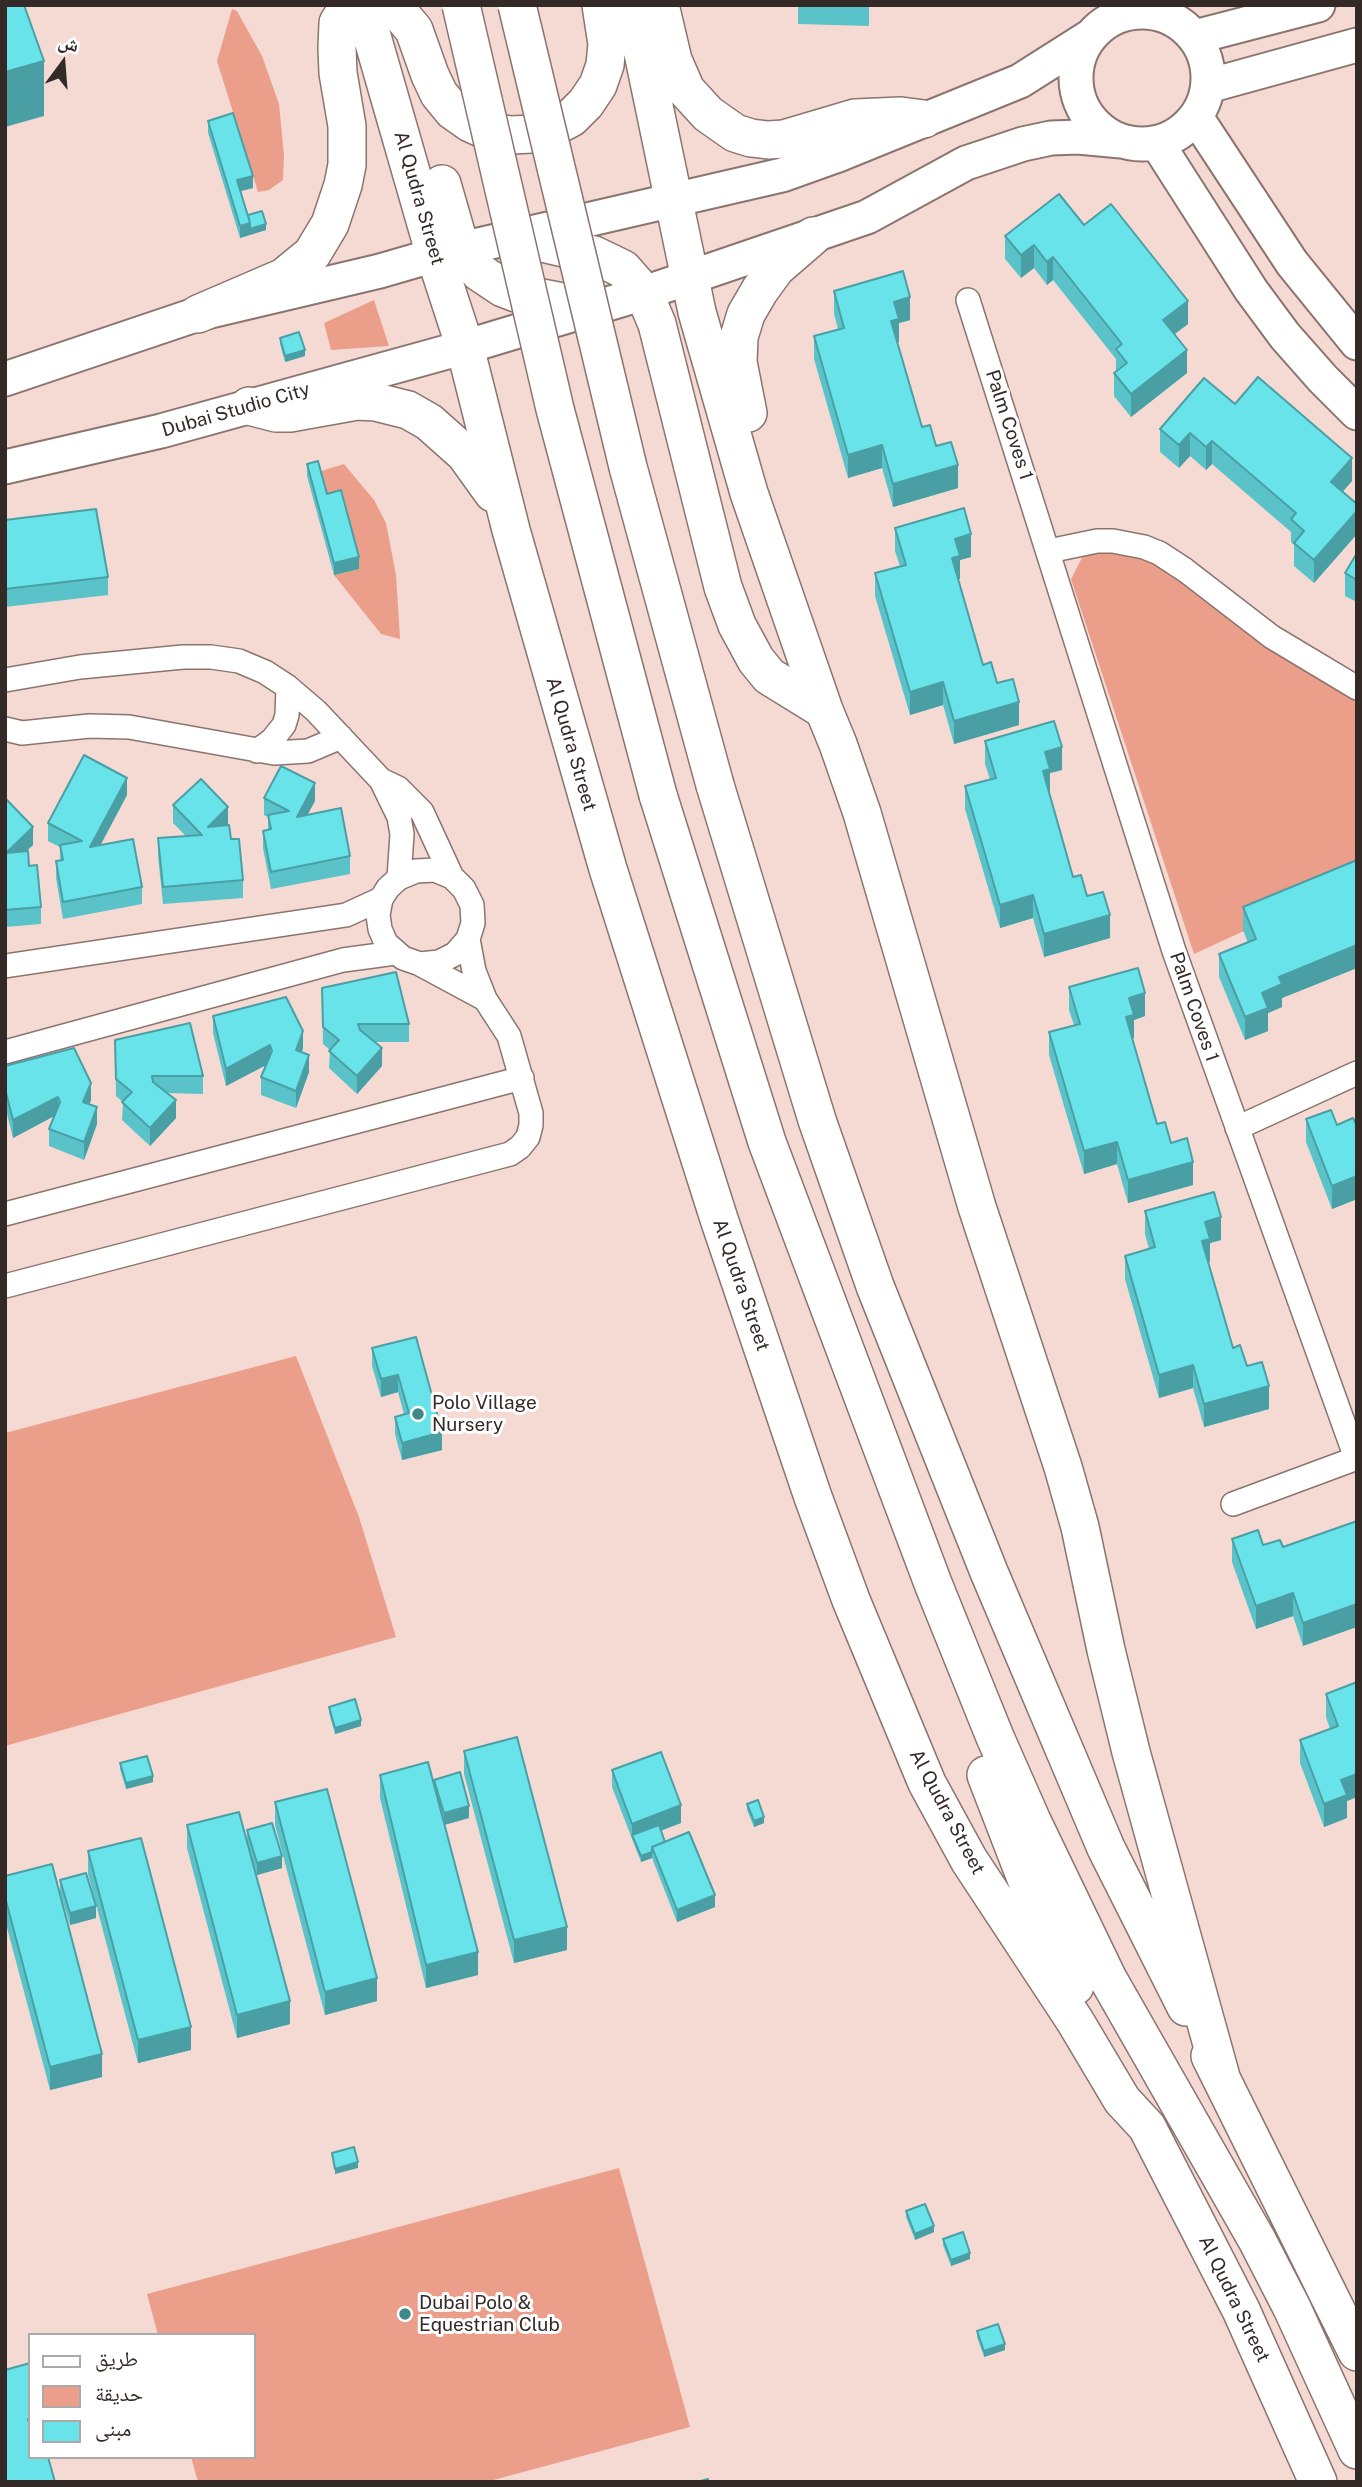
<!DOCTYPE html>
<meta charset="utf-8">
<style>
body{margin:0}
#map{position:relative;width:1362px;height:2487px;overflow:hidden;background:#f5dad3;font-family:"Public Sans","Noto Naskh Arabic",sans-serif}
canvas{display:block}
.frame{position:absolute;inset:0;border:7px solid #332926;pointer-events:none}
.legend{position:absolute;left:28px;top:2333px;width:228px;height:126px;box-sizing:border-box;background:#fff;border:2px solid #ada9a8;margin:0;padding:9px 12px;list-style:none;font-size:21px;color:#332926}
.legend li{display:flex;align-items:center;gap:14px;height:35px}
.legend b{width:35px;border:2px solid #ada9a8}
.north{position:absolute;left:28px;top:28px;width:70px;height:70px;-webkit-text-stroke:5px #fff;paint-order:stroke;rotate:16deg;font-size:19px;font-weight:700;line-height:28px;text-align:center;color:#332926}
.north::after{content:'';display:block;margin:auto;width:24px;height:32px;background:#332926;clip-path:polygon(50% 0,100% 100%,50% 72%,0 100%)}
</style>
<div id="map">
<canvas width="1362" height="2487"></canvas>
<div class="frame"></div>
<ul class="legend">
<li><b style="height:9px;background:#fff"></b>طريق</li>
<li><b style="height:19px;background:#eb9f8b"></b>حديقة</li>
<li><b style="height:19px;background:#69e3ea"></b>مبنى</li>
</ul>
<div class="north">ش</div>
</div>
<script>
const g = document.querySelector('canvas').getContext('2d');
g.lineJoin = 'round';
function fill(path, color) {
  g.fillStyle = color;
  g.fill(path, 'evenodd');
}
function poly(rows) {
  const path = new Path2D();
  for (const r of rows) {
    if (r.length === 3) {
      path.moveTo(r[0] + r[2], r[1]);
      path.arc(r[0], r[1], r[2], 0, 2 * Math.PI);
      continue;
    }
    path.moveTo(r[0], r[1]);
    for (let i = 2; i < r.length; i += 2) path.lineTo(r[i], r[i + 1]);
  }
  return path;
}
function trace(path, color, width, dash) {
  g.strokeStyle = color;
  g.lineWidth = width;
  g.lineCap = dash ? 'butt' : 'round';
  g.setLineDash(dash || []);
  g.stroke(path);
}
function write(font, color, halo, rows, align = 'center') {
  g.font = font + ' "Public Sans",sans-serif';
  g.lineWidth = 6;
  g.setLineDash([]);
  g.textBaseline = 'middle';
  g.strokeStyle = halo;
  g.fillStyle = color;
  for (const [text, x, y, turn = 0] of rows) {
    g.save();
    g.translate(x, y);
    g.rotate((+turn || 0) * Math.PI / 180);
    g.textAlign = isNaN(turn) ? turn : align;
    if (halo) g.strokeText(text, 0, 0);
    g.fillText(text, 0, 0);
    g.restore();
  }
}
fill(poly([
 [232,9,237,11,262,56,279,104,284,155,283,180,269,190,258,192,217,61],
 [374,300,389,346,331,350,324,323],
 [344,464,374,500,386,523,396,575,400,639,381,634,334,575,359,569,327,506,318,472],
 [1087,548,1149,557,1357,697,1357,879,1194,954,1071,579],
 [296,1356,359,1517,396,1637,5,1746,5,1433],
 [619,2168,690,2427,486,2482,198,2482,191,2457,254,2457,254,2335,158,2335,147,2294]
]), '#eb9f8b');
const street = poly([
 [968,300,1174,951,1356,1458],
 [1049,551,1097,541,1113,541,1144,547,1159,553,1185,570,1272,637,1357,688],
 [5,680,80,667,183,657,211,657,239,661,265,672,288,687,316,711,381,780,399,817,402,834,399,878],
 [5,729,22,733,89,726,129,727,274,753,308,751,341,737],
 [257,751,272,740,284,725,287,715,288,687],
 [381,780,398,788,422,812,452,877],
 [420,964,485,999],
 [5,966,346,915,381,899],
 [5,1052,343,960,395,953],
 [1237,1128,1357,1073],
 [5,1214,522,1078],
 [5,1286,510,1154,520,1147,528,1137,531,1125,531,1113,509,1036,485,999,474,971,468,939,473,923,472,905,464,889,452,877,435,870,416,871,399,878,388,888,381,899,378,915,380,929,386,943,403,958,420,964,439,962,455,954,468,939],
 [1233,1504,1357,1458]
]);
const secondary = poly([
 [1142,78,66],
 [1195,37,1318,5],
 [1208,86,1357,45],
 [1196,117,1292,263,1357,343],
 [1157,143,1251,290,1285,336,1323,379,1357,413],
 [5,379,198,314,380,271,435,255,782,175,838,155,1020,81,1091,36],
 [5,467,161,431,465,347,644,293,867,217,966,163,1023,144,1051,138,1078,137,1121,141]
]);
const primary = poly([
 [363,5,435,255,465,347,511,530,608,869,719,1219,813,1497,851,1600,927,1783,969,1860,1075,2021,1122,2100,1147,2127,1241,2310,1318,2482],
 [393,5,414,30,430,75,439,94,453,111,470,123,490,132,511,135,532,134,552,128,571,118,586,103,598,85,605,65,607,44,601,5],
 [633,5,697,312,749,493,824,710,838,744,862,813,977,1207,1063,1467,1080,1527,1106,1650,1131,1752,1221,2077],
 [660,5,673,60,686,90,708,114,735,133,751,138,768,140,784,139,855,118,901,116,924,119],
 [442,184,461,250,479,272,503,288,516,293,593,308],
 [510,239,538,242,594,255,623,269,644,293,657,324,723,587,737,625,756,660,769,676,824,710],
 [198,314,284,277,312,254,330,224,343,185,347,165,347,126,338,73,337,48,338,23,349,5],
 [249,406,276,413,290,413,357,401,376,402,408,410,429,422,465,454,493,493],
 [748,413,738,362,739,337,746,314,760,290,776,268,813,236],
 [715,785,817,1120,875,1286,989,1572,1106,1848,1186,2007],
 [658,795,767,1142,934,1586,995,1737,1032,1821,1108,1979,1257,2240,1292,2308,1357,2450],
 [986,1775,1032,1894,1075,1986],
 [1210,2056,1357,2352]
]);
trace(street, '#8c746e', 26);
trace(secondary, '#8c746e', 37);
trace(primary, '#8c746e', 40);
trace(street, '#fff', 23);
trace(secondary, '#fff', 33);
trace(primary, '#fff', 37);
const primaryBridge = poly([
 [461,5,555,409,658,795],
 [517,5,628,467,715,785]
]);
trace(primaryBridge, '#8c746e', 40, []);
trace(primaryBridge, '#fff', 37);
fill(poly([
 [798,5,869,5,869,26,798,24],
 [208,121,253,188,240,191,248,215,266,230,240,238,208,133],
 [1084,225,1188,324,1174,334,1187,373,1131,417,1114,396,1114,373,1116,371,1116,359,1053,280,1047,285,1034,268,1021,278,1005,259,1005,236],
 [834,291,910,320,899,323,899,342,897,342,922,427,936,446,958,488,893,507,882,468,848,478,814,359,814,336,838,329,834,314],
 [280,338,305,356,285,362,280,344],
 [1235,404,1352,481,1343,491,1357,504,1357,534,1314,583,1294,566,1294,545,1291,542,1291,532,1212,464,1206,470,1190,456,1179,468,1160,452,1160,429],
 [307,464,327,494,359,569,334,575,307,476],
 [5,520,108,577,108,595,5,607],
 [895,528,971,557,960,560,960,579,958,579,983,665,997,683,1019,725,954,744,943,705,910,715,875,596,875,573,900,566,895,551],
 [1357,553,1357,602,1345,596,1345,573],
 [985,741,1062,770,1050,773,1050,792,1049,792,1073,877,1087,896,1110,938,1044,957,1033,918,1000,928,965,809,965,786,990,779,985,764],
 [127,795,100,845,142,887,142,904,63,919,56,878,56,861,60,860,60,847,48,841,48,823],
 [5,798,33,845,26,851,29,866,41,907,41,924,5,927],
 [264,798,315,801,307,815,350,856,350,874,271,889,263,848,263,831,268,830,268,817,264,815],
 [173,805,228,825,231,839,243,880,243,898,163,904,158,856,158,838,186,836,173,823],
 [1357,860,1357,968,1282,998,1282,1007,1268,1013,1268,1031,1245,1040,1219,977,1219,954,1248,943,1243,930,1243,907],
 [1069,987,1145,1016,1134,1020,1134,1038,1132,1038,1157,1124,1171,1143,1193,1185,1128,1203,1117,1164,1084,1174,1049,1055,1049,1032,1074,1025,1069,1010],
 [322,988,409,1024,409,1042,374,1042,382,1066,357,1094,329,1068,330,1050,323,1044],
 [213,1016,303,1048,302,1052,309,1072,296,1108,261,1095,261,1077,266,1065,226,1086,213,1033],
 [115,1040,203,1076,203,1094,167,1093,176,1118,150,1146,122,1120,123,1102,116,1096],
 [5,1066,91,1100,89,1104,97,1124,84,1160,49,1146,49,1129,54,1116,13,1138,5,1106],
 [1306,1119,1337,1125,1357,1126,1357,1199,1332,1209,1306,1142],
 [1145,1211,1221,1240,1210,1243,1210,1262,1208,1262,1233,1348,1247,1366,1269,1409,1204,1427,1193,1388,1159,1398,1125,1279,1125,1256,1149,1249,1145,1234],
 [416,1337,442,1450,402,1460,395,1434,395,1417,404,1414,398,1392,381,1397,372,1366,372,1348],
 [1357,1521,1303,1646,1293,1616,1256,1629,1232,1562,1232,1539,1263,1545,1283,1547],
 [1357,1682,1357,1797,1347,1801,1347,1818,1324,1827,1300,1763,1300,1740,1330,1729,1326,1717,1326,1694],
 [329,1707,361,1726,335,1734,329,1713],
 [464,1751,567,1950,514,1963,464,1774],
 [120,1763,153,1782,126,1789,120,1769],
 [612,1770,681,1823,661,1831,665,1842,715,1907,677,1922,652,1858,641,1862,612,1787],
 [380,1775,434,1787,434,1780,469,1818,444,1825,478,1975,426,1988,380,1798],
 [275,1802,377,2001,325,2015,275,1825],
 [747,1804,764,1823,754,1827,747,1810],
 [187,1825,247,1841,247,1830,282,1868,257,1875,250,1854,290,2024,237,2038,187,1848],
 [88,1851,191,2050,138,2063,88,1874],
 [5,1876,102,2077,50,2090,5,1920],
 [60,1880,96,1918,70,1925,60,1892],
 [906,2211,934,2232,915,2240,906,2217],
 [943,2239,970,2259,951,2266,943,2245],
 [977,2331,1005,2350,984,2357,977,2337]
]), '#5ac3c9');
fill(poly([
 [44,61,44,116,5,127,5,72],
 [253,176,253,188,237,192,237,180],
 [250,223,266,224,266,230,240,238,240,226],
 [1034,245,1034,268,1021,278,1021,255],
 [1053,257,1053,280,1047,285,1047,262],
 [910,297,910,320,899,323,899,342,891,344,891,321,894,302],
 [1188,301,1188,324,1163,343,1163,320],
 [305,350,305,356,285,362,285,356],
 [1187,350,1187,373,1131,417,1131,394],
 [1190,433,1190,456,1179,468,1179,445],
 [1212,441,1212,464,1206,470,1206,447],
 [882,445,882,468,848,478,848,455],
 [1352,458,1352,481,1331,505,1331,482],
 [958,465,958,488,893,507,893,484],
 [1357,511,1357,534,1314,583,1314,560],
 [971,534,971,557,960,560,960,579,952,581,952,558,955,539],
 [359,557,359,569,334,575,334,563],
 [943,682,943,705,910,715,910,692],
 [1019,702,1019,725,954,744,954,721],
 [1062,747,1062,770,1050,773,1050,792,1043,794,1043,771,1045,752],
 [127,778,127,795,90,865,90,847],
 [315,783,315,801,297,834,297,817],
 [228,807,228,825,208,827],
 [33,827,33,845,6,871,6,853],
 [1033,895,1033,918,1000,928,1000,905],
 [1110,915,1110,938,1044,957,1044,934],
 [1357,945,1357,968,1282,998,1282,1007,1268,1013,1268,1031,1245,1040,1245,1017,1262,993,1279,977],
 [1145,993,1145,1016,1134,1020,1134,1038,1126,1040,1126,1017,1129,998],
 [303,1031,303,1048,296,1068,296,1050],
 [270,1045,270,1063,226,1086,226,1069],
 [382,1048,382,1066,357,1094,357,1076],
 [309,1055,309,1072,296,1108,296,1091],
 [91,1083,91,1100,83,1119,83,1102],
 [58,1097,58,1114,13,1138,13,1120],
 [176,1100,176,1118,150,1146,150,1128],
 [97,1107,97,1124,84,1160,84,1142],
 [1117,1142,1117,1164,1084,1174,1084,1151],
 [1193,1162,1193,1185,1128,1203,1128,1180],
 [1357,1176,1357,1199,1332,1209,1332,1186],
 [1221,1217,1221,1240,1210,1243,1210,1262,1202,1264,1202,1241,1205,1222],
 [1193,1365,1193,1388,1159,1398,1159,1375],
 [398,1375,398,1392,381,1397,381,1379],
 [1269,1386,1269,1409,1204,1427,1204,1404],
 [442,1432,442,1450,402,1460,402,1443],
 [1293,1593,1293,1616,1256,1629,1256,1606],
 [1357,1604,1357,1627,1303,1646,1303,1623],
 [361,1720,361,1726,335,1734,335,1728],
 [1357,1774,1357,1797,1347,1801,1347,1818,1324,1827,1324,1804,1341,1780],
 [153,1776,153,1782,126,1789,126,1783],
 [681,1805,681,1823,634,1840,632,1835,632,1824],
 [469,1806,469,1818,444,1825,444,1813],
 [764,1817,764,1823,754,1827,754,1821],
 [652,1852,652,1858,641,1862,641,1856],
 [282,1856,282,1868,257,1875,257,1863],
 [715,1895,715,1907,677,1922,677,1910],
 [96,1906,96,1918,70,1925,70,1913],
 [567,1927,567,1950,514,1963,514,1940],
 [478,1952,478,1975,426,1988,426,1965],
 [377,1978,377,2001,325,2015,325,1992],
 [290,2001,290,2024,237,2038,237,2015],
 [191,2027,191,2050,138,2063,138,2040],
 [102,2054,102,2077,50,2090,50,2067],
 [358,2162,358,2168,335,2174,335,2169],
 [934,2226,934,2232,915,2240,915,2234],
 [970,2253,970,2259,951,2266,951,2260],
 [1005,2344,1005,2350,984,2357,984,2351]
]), '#4a9fa4');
const building = poly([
 [5,5,24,5,44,61,5,72,5,5],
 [233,113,253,176,237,180,250,223,240,226,208,121,233,113],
 [1059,194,1084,225,1111,204,1188,301,1163,320,1187,350,1131,394,1114,373,1127,363,1116,349,1122,344,1053,257,1047,262,1034,245,1021,255,1005,236,1059,194],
 [262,211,266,224,250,229,250,223,248,215,262,211],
 [903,271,910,297,894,302,899,319,891,321,922,427,930,425,936,446,951,442,958,465,893,484,882,445,848,455,814,336,844,328,834,291,903,271],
 [299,332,305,350,285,356,280,338,299,332],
 [1258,377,1352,458,1331,482,1357,504,1357,511,1314,560,1294,543,1304,531,1291,519,1296,513,1212,441,1206,447,1190,433,1179,445,1160,429,1204,378,1235,404,1258,377],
 [318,461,327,494,341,490,359,557,334,563,307,464,318,461],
 [964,508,971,534,955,539,960,556,952,558,983,665,991,662,997,683,1013,679,1019,702,954,721,943,682,910,692,875,573,906,565,895,528,964,508],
 [96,509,108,577,5,589,5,520,96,509],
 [1357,553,1357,580,1345,573,1357,553],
 [1054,721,1062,747,1045,752,1050,769,1043,771,1073,877,1081,875,1087,896,1103,892,1110,915,1044,934,1033,895,1000,905,965,786,996,778,985,741,1054,721],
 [84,755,127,778,90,847,133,839,142,887,63,902,56,861,63,860,60,845,82,841,48,823,84,755],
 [281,766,315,783,297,817,341,808,350,856,271,872,263,831,271,829,268,815,289,811,264,798,281,766],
 [201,779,228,807,208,827,229,825,231,839,239,839,243,880,163,887,158,838,202,835,173,805,201,779],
 [5,798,33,827,6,853,28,851,29,866,37,865,41,907,5,910,5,798],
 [1357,860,1357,945,1279,977,1282,984,1262,993,1268,1008,1245,1017,1219,954,1256,939,1243,907,1357,860],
 [1138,968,1145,993,1129,998,1134,1015,1126,1017,1157,1124,1165,1122,1171,1143,1187,1138,1193,1162,1128,1180,1117,1142,1084,1151,1049,1032,1080,1024,1069,987,1138,968],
 [396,972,409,1024,358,1024,360,1030,382,1048,357,1076,329,1051,339,1040,323,1027,322,988,396,972],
 [286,997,303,1031,296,1050,309,1055,296,1091,261,1077,272,1051,270,1045,226,1069,213,1016,286,997],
 [190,1023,203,1076,152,1076,153,1082,176,1100,150,1128,122,1102,132,1092,116,1079,115,1040,190,1023],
 [74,1048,91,1083,83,1102,97,1107,84,1142,49,1129,60,1102,58,1097,13,1120,5,1089,5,1066,74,1048],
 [1331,1110,1337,1125,1353,1118,1357,1126,1357,1176,1332,1186,1306,1119,1331,1110],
 [1214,1192,1221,1217,1205,1222,1210,1239,1202,1241,1233,1348,1240,1345,1247,1366,1262,1362,1269,1386,1204,1404,1193,1365,1159,1375,1125,1256,1155,1247,1145,1211,1214,1192],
 [416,1337,442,1432,402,1443,395,1417,409,1413,398,1375,381,1379,372,1348,416,1337],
 [1357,1521,1357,1604,1303,1623,1293,1593,1256,1606,1232,1539,1258,1530,1263,1545,1280,1540,1283,1547,1357,1521],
 [1357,1682,1357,1774,1341,1780,1347,1795,1324,1804,1300,1740,1338,1726,1326,1694,1357,1682],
 [355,1699,361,1720,335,1728,329,1707,355,1699],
 [517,1737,567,1927,514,1940,464,1751,517,1737],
 [661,1752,681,1805,632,1824,612,1770,661,1752],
 [147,1756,153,1776,126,1783,120,1763,147,1756],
 [428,1762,478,1952,426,1965,380,1775,428,1762],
 [460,1772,469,1806,444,1813,434,1780,460,1772],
 [327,1789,377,1978,325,1992,275,1802,327,1789],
 [758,1800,764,1817,754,1821,747,1804,758,1800],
 [239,1812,290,2001,237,2015,187,1825,239,1812],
 [272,1823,282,1856,257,1863,247,1830,272,1823],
 [659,1825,665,1842,652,1847,652,1852,641,1856,632,1835,659,1825],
 [689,1832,715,1895,677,1910,652,1847,689,1832],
 [141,1838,191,2027,138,2040,88,1851,141,1838],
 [52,1864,102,2054,50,2067,5,1897,5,1876,52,1864],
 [86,1873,96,1906,70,1913,60,1880,86,1873],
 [354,2147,358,2162,335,2169,332,2153,354,2147],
 [925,2204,934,2226,915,2234,906,2211,925,2204],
 [963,2232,970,2253,951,2260,943,2239,963,2232],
 [998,2324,1005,2344,984,2351,977,2331,998,2324],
 [30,2363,30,2418,28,2419,30,2426,30,2457,48,2457,55,2482,5,2482,5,2370,30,2363],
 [708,2479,708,2482,697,2482,708,2479]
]);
fill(building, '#69e3ea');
trace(building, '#4a9fa4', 2);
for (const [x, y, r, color] of [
 [418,1414,7,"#3e878b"],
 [405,2314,7,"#3e878b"]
]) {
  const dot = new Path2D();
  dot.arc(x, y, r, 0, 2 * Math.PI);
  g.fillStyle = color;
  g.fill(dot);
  trace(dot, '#fff', 2.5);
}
write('19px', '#332926', '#fff', [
 ["Al Qudra Street",419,198,74],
 ["Dubai Studio City",236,410,-16],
 ["Palm Coves 1",1009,425,72],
 ["Al Qudra Street",571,744,74],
 ["Palm Coves 1",1194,1007,71],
 ["Al Qudra Street",741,1285,71],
 ["Al Qudra Street",947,1812,62],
 ["Al Qudra Street",1234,2299,64]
]);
write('19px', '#332926', '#fff', [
 ["Polo Village",432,1403],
 ["Nursery",432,1425],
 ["Dubai Polo &",419,2303],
 ["Equestrian Club",419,2325]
], 'left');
</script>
